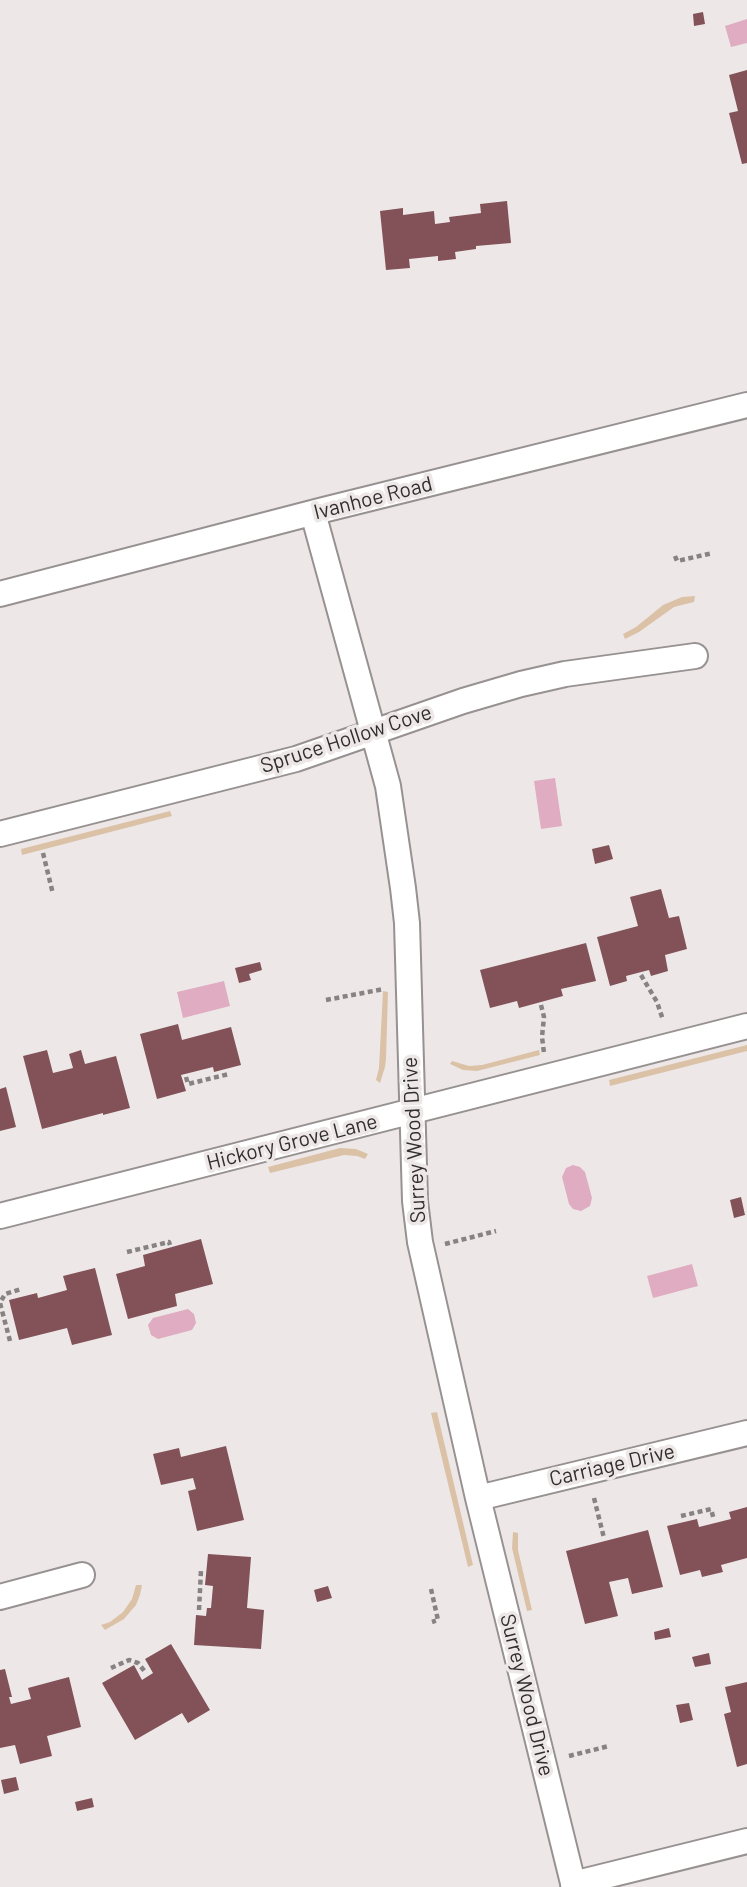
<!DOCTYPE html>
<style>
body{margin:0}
canvas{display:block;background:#ede8e7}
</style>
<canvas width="747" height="1887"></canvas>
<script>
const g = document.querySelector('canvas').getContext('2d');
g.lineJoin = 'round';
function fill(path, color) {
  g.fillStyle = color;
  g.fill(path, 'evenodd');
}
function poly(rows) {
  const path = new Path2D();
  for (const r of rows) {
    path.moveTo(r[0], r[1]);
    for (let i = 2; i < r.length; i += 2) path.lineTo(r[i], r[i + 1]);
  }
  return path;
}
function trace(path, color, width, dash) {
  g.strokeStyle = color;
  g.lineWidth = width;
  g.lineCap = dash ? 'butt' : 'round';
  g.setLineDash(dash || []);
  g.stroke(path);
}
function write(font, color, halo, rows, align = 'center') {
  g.font = font + ' Barlow,sans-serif';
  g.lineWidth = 7;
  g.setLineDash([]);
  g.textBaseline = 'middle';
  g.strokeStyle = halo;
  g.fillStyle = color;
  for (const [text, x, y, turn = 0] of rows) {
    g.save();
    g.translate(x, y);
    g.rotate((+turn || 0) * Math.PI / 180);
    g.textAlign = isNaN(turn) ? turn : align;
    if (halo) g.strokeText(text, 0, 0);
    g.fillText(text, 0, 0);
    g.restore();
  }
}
fill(poly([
 [695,596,694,602,674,607,639,632,625,639,623,634,636,627,663,605,682,597],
 [170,811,172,816,22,855,21,849],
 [383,991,388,992,386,1059,385,1067,380,1083,376,1080,379,1068],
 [747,1045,747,1051,610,1086,609,1080],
 [539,1050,540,1055,477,1071,463,1070,450,1064,452,1061,469,1066,482,1065],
 [340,1148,356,1149,368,1154,365,1159,357,1156,344,1155,270,1173,268,1167],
 [437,1412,473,1565,468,1567,431,1413],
 [513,1532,518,1533,518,1550,532,1610,527,1611,512,1548],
 [136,1585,142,1585,140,1595,136,1605,124,1619,105,1630,101,1625,110,1622,123,1612,132,1599]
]), '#dbc2a7');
fill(poly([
 [747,19,747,43,731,47,725,26],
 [555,778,562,826,541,829,534,781],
 [224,981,230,1006,183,1018,177,992],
 [573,1165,580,1167,585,1172,592,1198,590,1206,581,1211,573,1209,569,1204,562,1177,566,1168],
 [692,1264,698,1286,653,1298,647,1276],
 [188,1309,194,1314,196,1323,192,1330,158,1339,151,1335,148,1325,153,1318]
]), '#dfacc1');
fill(poly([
 [703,12,705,24,694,26,693,14],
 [747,70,747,163,742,164,729,113,738,111,729,75],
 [507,201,511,243,476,246,476,249,455,252,456,259,438,261,438,256,409,259,410,268,386,270,380,211,403,208,403,215,434,211,435,224,450,222,449,217,481,213,480,204],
 [609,845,613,859,595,864,592,849],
 [661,889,669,918,679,916,687,949,665,955,668,971,651,976,649,970,626,976,627,981,610,986,597,937,638,926,630,897],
 [586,943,596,981,561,989,563,996,519,1008,517,1001,490,1008,480,970],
 [260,962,262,970,249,974,251,980,239,983,235,968],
 [178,1024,182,1040,231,1027,241,1065,214,1072,213,1067,181,1075,186,1091,157,1099,140,1034],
 [47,1050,53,1073,73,1068,69,1054,81,1050,85,1064,116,1056,130,1108,103,1115,103,1113,42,1129,23,1056],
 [6,1087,16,1127,0,1131,0,1089],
 [741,1197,745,1215,734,1218,730,1200],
 [201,1239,213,1284,175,1294,177,1306,128,1319,116,1274,145,1266,143,1255],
 [95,1268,112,1335,72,1345,67,1328,19,1340,9,1300,37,1293,38,1298,67,1290,63,1276],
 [226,1446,244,1520,197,1531,188,1491,196,1489,193,1478,161,1485,153,1454,179,1448,181,1457],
 [747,1507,747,1558,721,1565,723,1572,702,1577,700,1570,680,1575,667,1526,697,1519,699,1527,731,1519,729,1512],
 [648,1530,663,1587,632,1594,628,1578,609,1582,618,1616,585,1624,566,1551],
 [208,1554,251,1557,247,1608,264,1610,261,1649,194,1645,196,1615,206,1616,207,1608,211,1608,213,1586,205,1585],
 [328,1586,332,1598,317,1602,314,1590],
 [669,1628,671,1637,655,1640,654,1632],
 [171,1644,210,1710,188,1723,182,1713,135,1740,102,1683,134,1665,142,1680,153,1673,145,1659],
 [709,1653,711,1664,695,1667,692,1657],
 [5,1669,12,1697,9,1697,11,1704,31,1699,28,1688,69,1677,81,1727,47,1736,52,1756,20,1764,15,1745,0,1748,0,1670],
 [747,1682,747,1764,737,1767,724,1714,731,1712,725,1687],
 [689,1703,693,1720,680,1723,676,1705],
 [16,1777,19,1790,4,1794,1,1780],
 [92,1798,94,1807,77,1811,75,1802]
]), '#825258');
const minor = poly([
 [313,513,388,786,403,888,407,923,415,1201,420,1242,478,1498,574,1887],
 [0,594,323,510,747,405],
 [0,834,296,759,463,701,521,684,565,674,695,656],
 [0,1216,747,1026],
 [478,1498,747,1433],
 [0,1597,82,1575],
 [573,1884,747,1841]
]);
trace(minor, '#979291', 28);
trace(poly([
 [675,556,677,561,713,553],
 [43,853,53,894],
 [641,975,657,1002,663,1020],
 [326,1000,384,989],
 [541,1005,544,1017,542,1037,544,1053],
 [186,1077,188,1084,229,1074],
 [445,1244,496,1231],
 [127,1252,169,1242,170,1245],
 [10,1341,0,1303,5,1294,21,1289],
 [594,1498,604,1538],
 [681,1516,711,1509,714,1520],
 [431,1589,438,1620,432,1622],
 [199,1610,201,1570],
 [111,1668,129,1660,138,1663,146,1673],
 [569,1756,609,1746]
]), '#878383', 4.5, [5, 3.5]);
trace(minor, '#fff', 24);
write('21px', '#302e2e', '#ede8e7', [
 ["Ivanhoe Road",373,498,-14],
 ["Spruce Hollow Cove",346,739,-18],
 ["Surrey Wood Drive",414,1140,-93],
 ["Hickory Grove Lane",292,1142,-14],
 ["Carriage Drive",612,1465,-13],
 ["Surrey Wood Drive",527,1695,76]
]);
</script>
